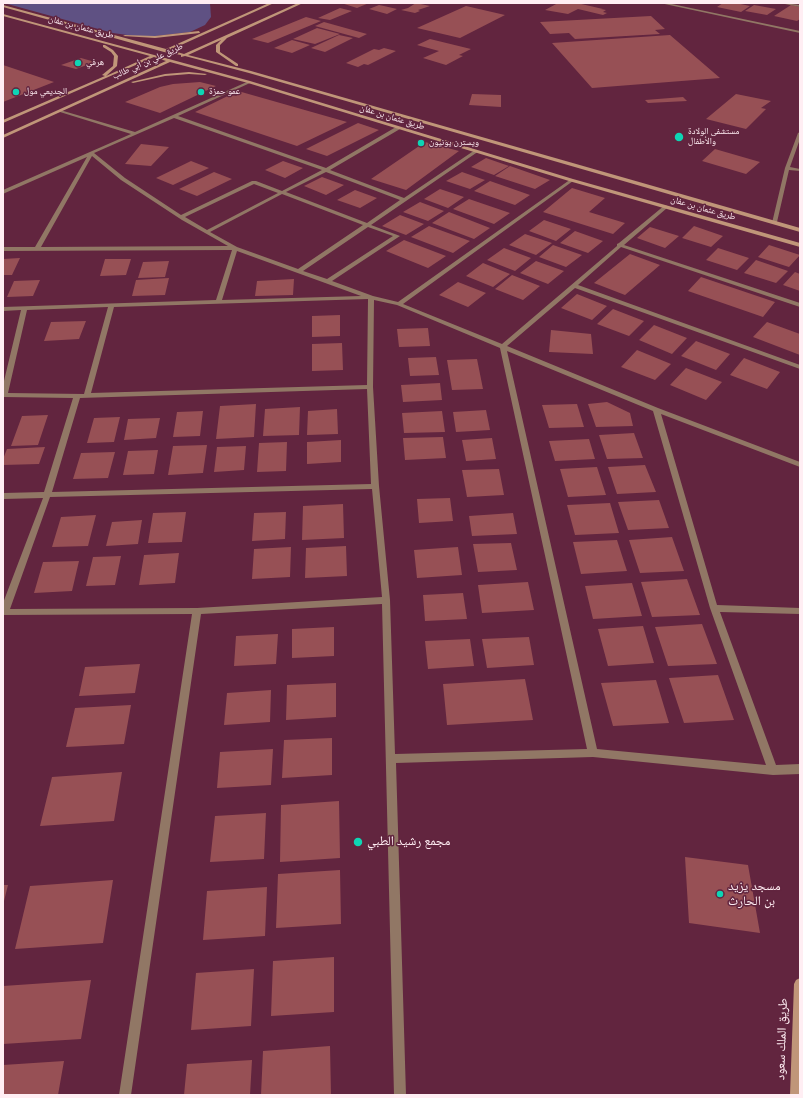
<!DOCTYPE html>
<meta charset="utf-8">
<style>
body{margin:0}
#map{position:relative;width:803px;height:1098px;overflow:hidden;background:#62253f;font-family:Overpass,sans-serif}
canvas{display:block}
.frame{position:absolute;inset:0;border:4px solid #ffeef3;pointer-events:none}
</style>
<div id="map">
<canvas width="803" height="1098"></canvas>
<div class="frame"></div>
</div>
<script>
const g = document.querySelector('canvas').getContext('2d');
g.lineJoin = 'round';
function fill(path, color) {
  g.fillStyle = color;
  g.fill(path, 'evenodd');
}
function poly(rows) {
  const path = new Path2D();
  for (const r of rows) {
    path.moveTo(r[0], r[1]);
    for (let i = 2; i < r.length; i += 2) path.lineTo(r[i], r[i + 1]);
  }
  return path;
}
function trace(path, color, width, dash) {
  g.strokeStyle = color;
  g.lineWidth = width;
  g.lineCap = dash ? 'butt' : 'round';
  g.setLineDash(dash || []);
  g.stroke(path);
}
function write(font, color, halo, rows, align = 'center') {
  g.font = font + ' Overpass,"Noto Naskh Arabic",sans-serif';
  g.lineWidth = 3;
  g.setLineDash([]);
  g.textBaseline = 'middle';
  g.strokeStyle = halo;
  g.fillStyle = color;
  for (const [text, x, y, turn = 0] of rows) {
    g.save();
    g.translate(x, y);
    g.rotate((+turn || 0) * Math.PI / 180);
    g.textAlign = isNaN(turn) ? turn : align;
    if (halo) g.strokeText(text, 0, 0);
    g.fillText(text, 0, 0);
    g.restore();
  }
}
fill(poly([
 [4,3,210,3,211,17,205,25,190,32,156,36,134,36,113,33]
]), '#5f5183');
fill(poly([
 [341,3,369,3,357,8],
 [416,3,430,6,418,10,420,11,415,13,401,10,408,8],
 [558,3,577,3,603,9,601,9,606,10,603,12,607,13,603,15,578,9,568,14,545,10],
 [723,3,736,3,750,6,741,12,717,7],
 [379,5,384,6,397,9,387,14,369,9],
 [754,5,776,9,767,15,745,11],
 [791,5,800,7,800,19,797,21,774,16],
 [466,6,505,15,460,38,417,28],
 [340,8,352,11,330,20,318,18],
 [651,16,665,29,655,30,660,34,575,39,569,33,550,34,540,22],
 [306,17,321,21,268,43,252,39],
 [324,22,367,34,359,38,315,26],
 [317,28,340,34,315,44,293,39],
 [339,35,353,38,325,52,311,48],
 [670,35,720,78,592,88,552,43],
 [430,39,471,49,459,55,463,56,446,65,423,58,439,51,417,45],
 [292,40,310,45,292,53,274,48],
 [384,48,396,51,368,65,364,64,358,67,346,63,374,49,379,50],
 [81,58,95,62,76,69,61,65],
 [3,65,54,82,3,102],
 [200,82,216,86,160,113,125,102,160,87,173,84],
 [238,91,347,122,297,146,195,112],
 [472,94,501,95,501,107,469,105],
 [736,94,771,101,761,108,766,109,746,129,706,119],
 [683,97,687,101,648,103,645,100],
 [358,123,379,130,327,156,306,149],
 [425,142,459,151,406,190,371,179],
 [141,144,169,147,151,166,125,164],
 [715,149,760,162,746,174,702,161],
 [486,158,509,166,494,175,471,167],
 [191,161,209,168,173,185,156,178],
 [283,161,303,168,285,178,265,170],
 [510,166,550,180,535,189,495,176],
 [214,172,232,179,197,196,179,189],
 [462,172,485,180,470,189,446,181],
 [322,177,344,185,326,195,304,186],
 [490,181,530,195,515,205,474,191],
 [572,188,605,198,589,212,625,223,613,234,543,212],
 [440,189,464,197,448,208,424,199],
 [355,190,377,198,360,208,337,200],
 [469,199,510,213,494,224,453,209],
 [420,202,444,211,428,221,403,212],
 [449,212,490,228,474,239,432,223],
 [400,215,424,224,406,235,382,226],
 [544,220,571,229,556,241,529,231],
 [429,226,470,241,453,253,411,237],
 [694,226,723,236,711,247,682,238],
 [650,227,679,236,665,248,637,238],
 [575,231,603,241,588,253,560,243],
 [525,234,552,243,536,255,509,245],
 [404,240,446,256,428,268,386,251],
 [553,245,582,255,566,267,539,257],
 [769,245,800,255,789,267,758,257],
 [504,248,531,258,515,271,487,260],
 [718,248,749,258,737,270,706,260],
 [630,254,660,265,625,295,594,283],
 [20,258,12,275,3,275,3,259],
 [105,259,131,259,126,275,100,276],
 [756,260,788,271,776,283,744,273],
 [169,261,165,277,138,278,143,262],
 [536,261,564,271,548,284,520,273],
 [483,263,510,274,493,287,466,276],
 [795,272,800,274,800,291,783,285],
 [512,275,540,286,523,300,495,289],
 [701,277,775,302,763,317,688,291],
 [169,278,165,295,132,296,136,280],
 [294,279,293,295,255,296,257,281],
 [40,280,33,296,7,297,14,281],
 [458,282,486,293,468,307,439,295],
 [577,294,607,306,592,320,561,308],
 [613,309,644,321,629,336,597,324],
 [340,315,340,336,312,337,312,316],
 [86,321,79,339,44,341,51,322],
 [767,322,800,334,800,355,753,337],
 [654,325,687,338,672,354,639,340],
 [428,328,430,346,399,347,397,329],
 [551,330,591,334,593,354,549,352],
 [696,341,730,354,716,370,681,356],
 [342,343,343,370,312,371,312,344],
 [637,350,671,364,655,380,621,367],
 [436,357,439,375,410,376,408,358],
 [744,358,780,372,767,389,730,375],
 [477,359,483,389,452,390,447,360],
 [686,368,722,382,706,400,670,385],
 [440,383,442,400,403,402,401,385],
 [607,402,630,413,633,426,596,427,588,404],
 [256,404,254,437,216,439,220,406],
 [577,404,584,427,549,428,542,405],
 [300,407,299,435,263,436,265,409],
 [337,409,338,434,307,435,308,411],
 [486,410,490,430,456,432,453,412],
 [203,411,200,436,173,437,177,412],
 [442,411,445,432,404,433,402,413],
 [48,415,38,445,11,446,22,416],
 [120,417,114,442,87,443,94,418],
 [160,418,156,438,124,440,128,419],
 [634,433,643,458,607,459,599,435],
 [443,437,446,458,405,460,403,438],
 [492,438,496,459,466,461,462,440],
 [589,439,595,459,555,461,549,441],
 [341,440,341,462,307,464,307,442],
 [287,442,286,471,257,472,259,443],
 [207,445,203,473,168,475,173,446],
 [246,446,244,470,214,472,217,447],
 [45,447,39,464,3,465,3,459,7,449],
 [158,450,154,474,123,475,128,451],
 [115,452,108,478,73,479,81,453],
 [645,465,656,492,617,494,608,467],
 [597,467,606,495,568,497,560,469],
 [499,469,504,495,467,497,462,470],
 [450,498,453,521,419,523,417,499],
 [659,500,669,528,628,530,618,502],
 [610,503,619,533,575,535,567,505],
 [343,504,344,538,302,540,303,506],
 [186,512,182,542,148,543,153,513],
 [286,512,285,539,252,541,254,513],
 [513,513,517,534,472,536,469,516],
 [96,515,88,546,52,547,61,517],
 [142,520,138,544,106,546,112,522],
 [672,537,684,571,640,573,629,540],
 [617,540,627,571,581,574,573,542],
 [511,543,517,570,478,572,473,544],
 [346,546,347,576,305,578,306,548],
 [291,547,290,577,252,579,254,549],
 [458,547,462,575,417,578,414,550],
 [179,553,175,583,139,585,144,555],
 [121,556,115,585,86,586,93,557],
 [79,561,72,591,34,593,43,562],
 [687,579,700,615,652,617,641,582],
 [528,582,534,610,482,613,478,585],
 [632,583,642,616,593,619,585,586],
 [463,593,467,619,425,621,423,595],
 [702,624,717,664,668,666,655,627],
 [643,626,654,663,608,666,598,629],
 [334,627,334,656,292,658,292,629],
 [278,634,276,664,234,666,236,636],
 [529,637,534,665,487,668,482,639],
 [470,639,474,666,428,669,425,641],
 [140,664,135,693,79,696,85,667],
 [718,675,734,720,684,723,669,678],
 [525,679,533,720,447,725,443,684],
 [656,680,669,723,613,726,601,683],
 [336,683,336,717,286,720,287,685],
 [271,690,270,722,224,725,227,693],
 [131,705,124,744,66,747,75,708],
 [332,738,332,775,282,778,284,740],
 [273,749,271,785,217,788,220,752],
 [122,772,114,821,40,826,52,777],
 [339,801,340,858,280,862,281,805],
 [266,813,264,859,210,862,215,816],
 [685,857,748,865,760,933,689,923],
 [340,870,341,924,276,928,278,874],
 [113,880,103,943,15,949,30,886],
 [3,885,8,885,4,901,3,901],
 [267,887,265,936,203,940,207,891],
 [334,957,334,1012,271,1016,273,961],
 [254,969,251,1026,191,1030,196,973],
 [91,980,81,1039,3,1044,3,986],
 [330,1046,331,1095,261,1095,263,1051],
 [252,1060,250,1095,184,1095,187,1064],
 [64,1061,58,1095,3,1095,3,1065]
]), '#975055');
fill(poly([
 [660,3,667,3,800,31,800,33,660,3],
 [784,3,800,5,800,7,785,4,784,3],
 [249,81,250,83,178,116,326,168,396,127,400,127,400,129,330,170,404,198,475,150,479,151,371,225,400,236,332,281,373,296,398,302,571,179,573,179,573,181,403,304,502,344,617,246,617,244,619,243,665,205,667,206,667,208,624,245,800,303,800,307,621,247,578,285,800,365,800,369,575,288,507,346,658,408,800,462,800,467,661,414,717,605,800,608,800,614,720,612,776,765,800,764,800,774,773,775,593,757,396,763,406,1095,394,1095,382,604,201,614,131,1095,119,1095,192,614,3,615,3,603,43,498,3,499,3,493,44,492,73,398,3,397,3,385,21,310,3,311,3,307,216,300,232,250,3,251,3,247,35,247,87,157,5,193,3,194,3,190,131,134,60,112,60,110,135,132,249,81],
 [174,118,322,170,282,191,256,181,252,181,181,215,125,178,94,153,174,118],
 [92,156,121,180,182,220,228,246,41,247,92,156],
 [326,172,400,200,367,223,286,192,326,172],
 [254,184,278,193,207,230,185,217,254,184],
 [282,194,363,225,298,269,237,247,210,232,282,194],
 [368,227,393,236,327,279,303,271,368,227],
 [237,251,361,296,222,300,237,251],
 [368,299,367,385,91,393,114,307,368,299],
 [374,300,397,305,500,348,587,749,395,754,390,600,379,486,373,387,374,300],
 [108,307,84,394,8,393,27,310,108,307],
 [507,351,653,411,710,608,766,765,597,749,507,351],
 [367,389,371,484,52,492,80,398,367,389],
 [372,489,382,597,197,608,10,609,50,497,372,489],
 [800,132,800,139,790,167,800,169,800,171,789,170,777,222,772,223,785,168,798,133,800,132]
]), '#917765');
fill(poly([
 [269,3,274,3,170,50,184,54,298,3,303,3,227,38,220,45,220,52,238,64,238,66,236,66,216,52,216,45,221,40,188,55,251,71,800,228,800,232,249,73,185,56,181,57,181,55,164,52,3,7,3,5,166,49,269,3],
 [3,14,250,81,573,179,800,243,800,247,569,181,248,83,170,62,3,138,3,135,166,61,154,57,3,123,3,120,105,76,102,75,113,66,114,56,111,52,103,47,103,45,105,45,113,50,118,56,117,66,106,76,150,56,3,16,3,14],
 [199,31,200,33,155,38,123,36,125,35,155,36,199,31],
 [189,72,207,74,205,75,189,74,165,76,133,83,131,82,165,74,189,72],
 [800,978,800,1095,790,1095,794,984,796,980,800,978]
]), '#c09679');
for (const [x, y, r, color] of [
 [78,63,4,"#0ed5b4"],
 [16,92,4,"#0ed5b4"],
 [201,92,4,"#0ed5b4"],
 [679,137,5,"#0ed5b4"],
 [421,143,4,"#0ed5b4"],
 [358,842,5,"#0ed5b4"],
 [720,894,4,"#0ed5b4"]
]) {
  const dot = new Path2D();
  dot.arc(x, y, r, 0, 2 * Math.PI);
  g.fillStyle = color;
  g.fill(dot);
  trace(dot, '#62253f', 1.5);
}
write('9px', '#ffeef3', '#62253f', [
 ["طريق عثمان بن عفان",81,28,15],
 ["طريق علي بن أبي طالب",148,62,-24],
 ["طريق عثمان بن عفان",392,118,17],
 ["طريق عثمان بن عفان",703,209,16]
]);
write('9px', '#ffeef3', '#62253f', [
 ["هرفي",86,63],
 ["الجديعي مول",24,92],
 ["عمو حمزة",209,92],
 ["مستشفى الولادة",688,132],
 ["والأطفال",688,142],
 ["ويسترن يونيون",429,143]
], 'left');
write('13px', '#ffeef3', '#62253f', [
 ["مجمع رشيد الطبي",367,842],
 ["مسجد يزيد",728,887],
 ["بن الحارث",728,902]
], 'left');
write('13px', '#ffeef3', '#62253f', [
 ["طريق الملك سعود",783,1039,-88]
]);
</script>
